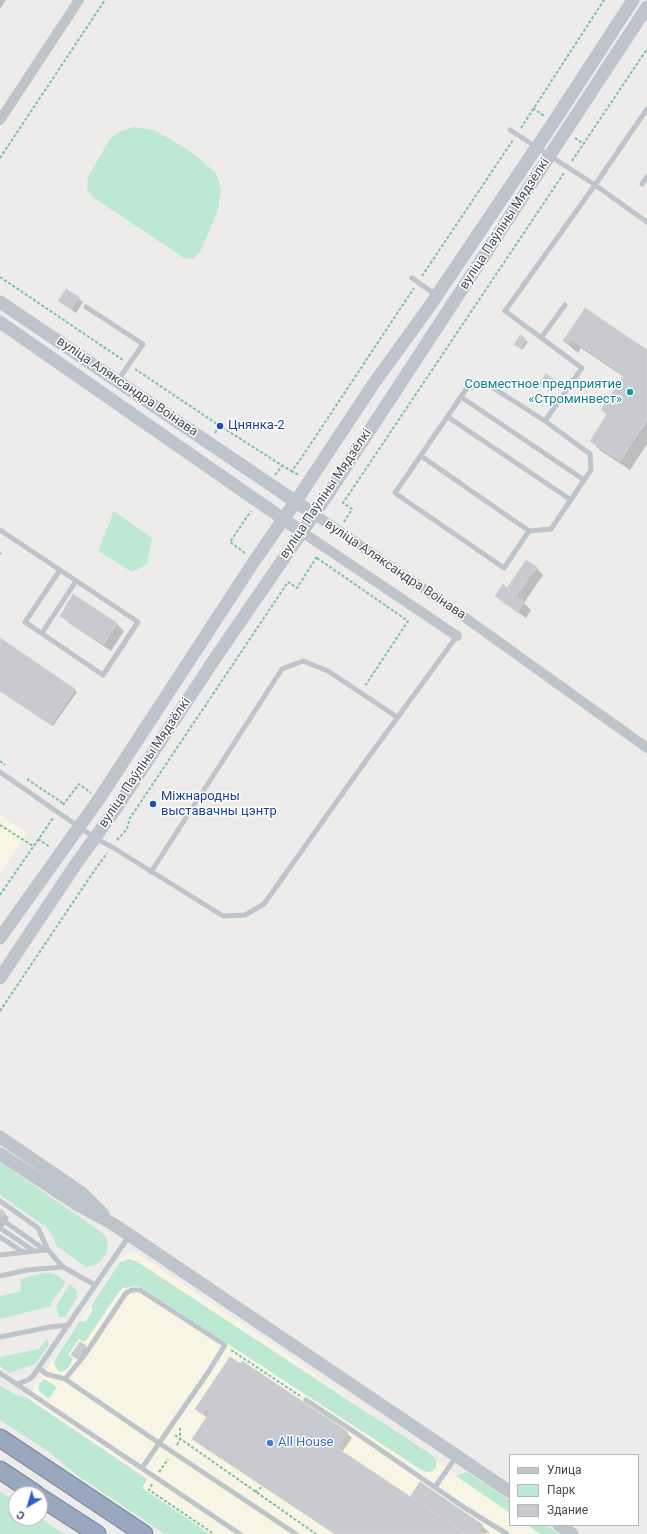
<!DOCTYPE html>
<meta charset="utf-8">
<style>
body{margin:0}
#map{position:relative;width:647px;height:1534px;overflow:hidden;background:#eeebeb;font-family:Roboto,sans-serif}
canvas{display:block}
.legend{position:absolute;left:509px;top:1454px;width:130px;height:72px;box-sizing:border-box;background:#fff;border:1px solid #b5b7bb;margin:0;padding:5px 7px;list-style:none;font-size:12px;color:#464c56}
.legend li{display:flex;align-items:center;gap:8px;height:20px}
.legend b{width:20px;border:1px solid #b5b7bb}
.north{position:absolute;left:8px;top:1486px;width:40px;height:40px;box-sizing:border-box;background:#fff;border:1px solid #b5b7bb;border-radius:50%;rotate:218deg;font-size:11px;font-weight:700;line-height:16px;text-align:center;color:#464c56}
.north::after{content:'';display:block;margin:auto;width:14px;height:18px;background:#2e5fc5;clip-path:polygon(50% 0,100% 100%,50% 72%,0 100%)}
</style>
<div id="map">
<canvas width="647" height="1534"></canvas>
<ul class="legend">
<li><b style="height:5px;background:#bec4cc"></b>Улица</li>
<li><b style="height:11px;background:#bde8d2"></b>Парк</li>
<li><b style="height:11px;background:#c9cacf"></b>Здание</li>
</ul>
<div class="north">С</div>
</div>
<script>
const g = document.querySelector('canvas').getContext('2d');
g.lineJoin = 'round';
function fill(path, color) {
  g.fillStyle = color;
  g.fill(path, 'evenodd');
}
function poly(rows) {
  const path = new Path2D();
  for (const r of rows) {
    path.moveTo(r[0], r[1]);
    for (let i = 2; i < r.length; i += 2) path.lineTo(r[i], r[i + 1]);
  }
  return path;
}
function trace(path, color, width, dash) {
  g.strokeStyle = color;
  g.lineWidth = width;
  g.lineCap = dash ? 'butt' : 'round';
  g.setLineDash(dash || []);
  g.stroke(path);
}
function write(font, color, halo, rows, align = 'center') {
  g.font = font + ' Roboto,sans-serif';
  g.lineWidth = 3;
  g.setLineDash([]);
  g.textBaseline = 'middle';
  g.strokeStyle = halo;
  g.fillStyle = color;
  for (const [text, x, y, turn = 0] of rows) {
    g.save();
    g.translate(x, y);
    g.rotate((+turn || 0) * Math.PI / 180);
    g.textAlign = isNaN(turn) ? turn : align;
    if (halo) g.strokeText(text, 0, 0);
    g.fillText(text, 0, 0);
    g.restore();
  }
}
fill(poly([
 [0,815,27,833,0,874],
 [132,1252,137,1253,282,1351,510,1513,510,1525,527,1525,540,1534,210,1534,141,1488,147,1479,27,1398,123,1257]
]), '#f8f5e4');
fill(poly([
 [134,127,154,130,190,151,216,173,221,189,218,210,200,252,193,259,184,258,94,198,87,190,88,177,110,139,119,132],
 [114,511,152,538,147,564,132,572,98,551],
 [0,1162,100,1231,106,1237,108,1244,107,1253,101,1261,92,1266,86,1267,57,1246,49,1229,0,1195],
 [129,1259,136,1261,426,1451,435,1458,437,1462,436,1468,433,1471,429,1472,423,1471,139,1286,123,1288,118,1293,85,1342,79,1339,68,1355,73,1359,68,1368,64,1371,60,1372,56,1368,54,1363,55,1359,80,1321,85,1322,93,1310,91,1306,120,1262],
 [44,1273,50,1273,57,1275,66,1282,51,1303,51,1306,0,1319,0,1296,21,1291,20,1279],
 [70,1284,77,1291,77,1298,65,1317,59,1317,56,1306],
 [47,1339,49,1345,35,1364,9,1373,0,1366,0,1357,39,1349],
 [44,1379,57,1387,49,1399,40,1392,38,1388,39,1384],
 [0,1385,14,1394,27,1398,147,1479,142,1488,210,1534,165,1534,78,1476,48,1451,0,1420],
 [466,1472,470,1474,510,1501,510,1513,456,1476],
 [0,1491,16,1502,16,1518,40,1518,64,1534,0,1534],
 [527,1525,546,1525,559,1534,540,1534]
]), '#bde8d2');
fill(poly([
 [0,0,6,0,0,9],
 [78,298,83,302,76,313,60,301],
 [585,310,647,351,647,444,630,470,601,451,591,441,608,416,602,410,624,377,581,348,578,353,564,341],
 [521,337,528,342,522,350,518,346],
 [555,382,557,384,551,392,543,386],
 [536,567,543,575,524,603,531,610,526,618,504,603,496,596,507,590],
 [74,596,117,624,124,631,111,651,69,623,62,616],
 [0,639,77,692,53,726,0,690],
 [0,1210,9,1218,0,1231],
 [85,1346,87,1348,79,1360,75,1357],
 [231,1358,347,1433,352,1438,342,1452,410,1498,482,1526,490,1533,335,1534,198,1443,207,1418,197,1409]
]), '#0003');
const building = poly([
 [66,289,79,297,71,309,58,301,66,289],
 [585,308,647,350,647,420,620,461,590,441,607,414,601,410,624,375,571,339,568,344,563,341,585,308],
 [520,335,526,339,520,348,514,345,520,335],
 [546,374,556,381,549,391,539,384,546,374],
 [526,560,537,567,516,596,524,602,518,612,495,596,503,584,507,588,526,560],
 [73,594,117,623,104,644,60,616,73,594],
 [0,638,75,689,51,725,0,691,0,638],
 [0,1209,5,1212,0,1220,0,1209],
 [80,1342,86,1345,77,1359,71,1355,80,1342],
 [230,1357,241,1364,242,1361,348,1432,337,1448,466,1534,335,1534,192,1439,211,1411,206,1408,202,1414,195,1409,230,1357],
 [420,1482,483,1525,479,1530,484,1534,466,1534,410,1497,420,1482]
]);
fill(building, '#c9cacf');
trace(building, '#d0d1d6', 1);
const trunk = poly([
 [0,1438,144,1534],
 [0,1470,36,1494],
 [40,1497,97,1534]
]);
trace(trunk, '#7384a0', 19);
trace(poly([
 [533,108,544,116],
 [521,128,604,0],
 [575,138,584,144],
 [0,158,105,0],
 [572,161,647,49],
 [422,276,513,140],
 [0,277,123,360],
 [135,369,220,426,291,471,298,463,414,288],
 [215,433,220,426],
 [291,471,299,475],
 [275,475,282,466],
 [344,522,352,509,343,503,564,173],
 [245,553,230,542,251,511],
 [0,554,1,553],
 [317,558,408,621,365,686],
 [0,761,5,765],
 [27,779,64,804],
 [63,805,79,784,91,793],
 [0,825,33,846],
 [38,839,50,847],
 [117,840,127,829,130,818,288,582,297,588,318,555],
 [0,895,53,818],
 [0,1011,92,874,107,853],
 [231,1350,300,1396],
 [175,1435,316,1534],
 [177,1445,180,1439,180,1428],
 [159,1472,168,1459],
 [152,1484,149,1490,214,1534],
 [255,1492,263,1486]
]), '#7ac1a6', 2, [3, 2]);
trace(poly([
 [510,130,595,185,647,222],
 [642,184,647,177],
 [412,278,436,295],
 [86,307,143,344,118,380],
 [541,338,565,305],
 [461,397,584,480],
 [448,417,571,500],
 [545,421,590,454,591,470,551,529,529,531,504,568,395,493,467,388,487,384,545,421,582,368,505,311,595,185,647,109],
 [421,456,529,531],
 [0,531,0,530,138,622,103,675,25,622,60,570],
 [42,633,76,581],
 [0,772,95,838,112,847,223,916,245,915,264,904,357,773,457,636],
 [151,872,282,669,303,661,328,671,397,717],
 [0,1201,38,1228,48,1250,63,1267,95,1285],
 [1,1219,45,1250],
 [0,1228,34,1251],
 [0,1237,23,1252],
 [0,1255,45,1250],
 [0,1276,27,1270,63,1267],
 [0,1337,50,1327,69,1325],
 [39,1368,46,1374,65,1379,159,1443,296,1534],
 [0,1373,240,1534],
 [65,1379,84,1356,126,1293,132,1290,140,1290,225,1345,209,1371,142,1468],
 [18,1384,28,1380,33,1376,129,1236],
 [306,1400,353,1431,465,1508,507,1534],
 [435,1487,456,1457]
]), '#bec4cc', 5);
trace(poly([
 [0,120,79,0],
 [314,514,453,609,647,748],
 [302,532,457,636]
]), '#bec4cc', 10);
trace(poly([
 [0,302,314,514],
 [0,322,302,532],
 [0,938,99,799,255,560,296,501,374,383,427,310,553,123,633,0],
 [0,978,76,864,117,807,216,657,328,494,647,7],
 [0,1137,82,1193,103,1214],
 [0,1154,78,1205,113,1224,510,1492],
 [559,1525,572,1534]
]), '#bec4cc', 13);
trace(trunk, '#9aa8be', 17);
for (const [x, y, r, color] of [
 [630,392,4,"#0f9aa8"],
 [220,426,4,"#1a4fb4"],
 [153,804,4,"#1a4fb4"],
 [270,1443,4,"#3f7fe0"]
]) {
  const dot = new Path2D();
  dot.arc(x, y, r, 0, 2 * Math.PI);
  g.fillStyle = color;
  g.fill(dot);
  trace(dot, '#fff', 1.5);
}
write('13px', '#464c56', '#fff', [
 ["вуліца Паўліны Мядзёлкі",505,224,-57],
 ["вуліца Аляксандра Воінава",127,387,34],
 ["вуліца Паўліны Мядзёлкі",326,494,-56],
 ["вуліца Аляксандра Воінава",395,570,34],
 ["вуліца Паўліны Мядзёлкі",145,763,-56]
]);
write('13px', '#0d838f', '#fff', [
 ["Совместное предприятие",622,385],
 ["«Строминвест»",622,400]
], 'right');
write('13px', '#164399', '#fff', [
 ["Цнянка-2",228,426],
 ["Міжнародны",161,797],
 ["выставачны цэнтр",161,812]
], 'left');
write('13px', '#366cbe', '#fff', [
 ["All House",278,1443]
], 'left');
</script>
